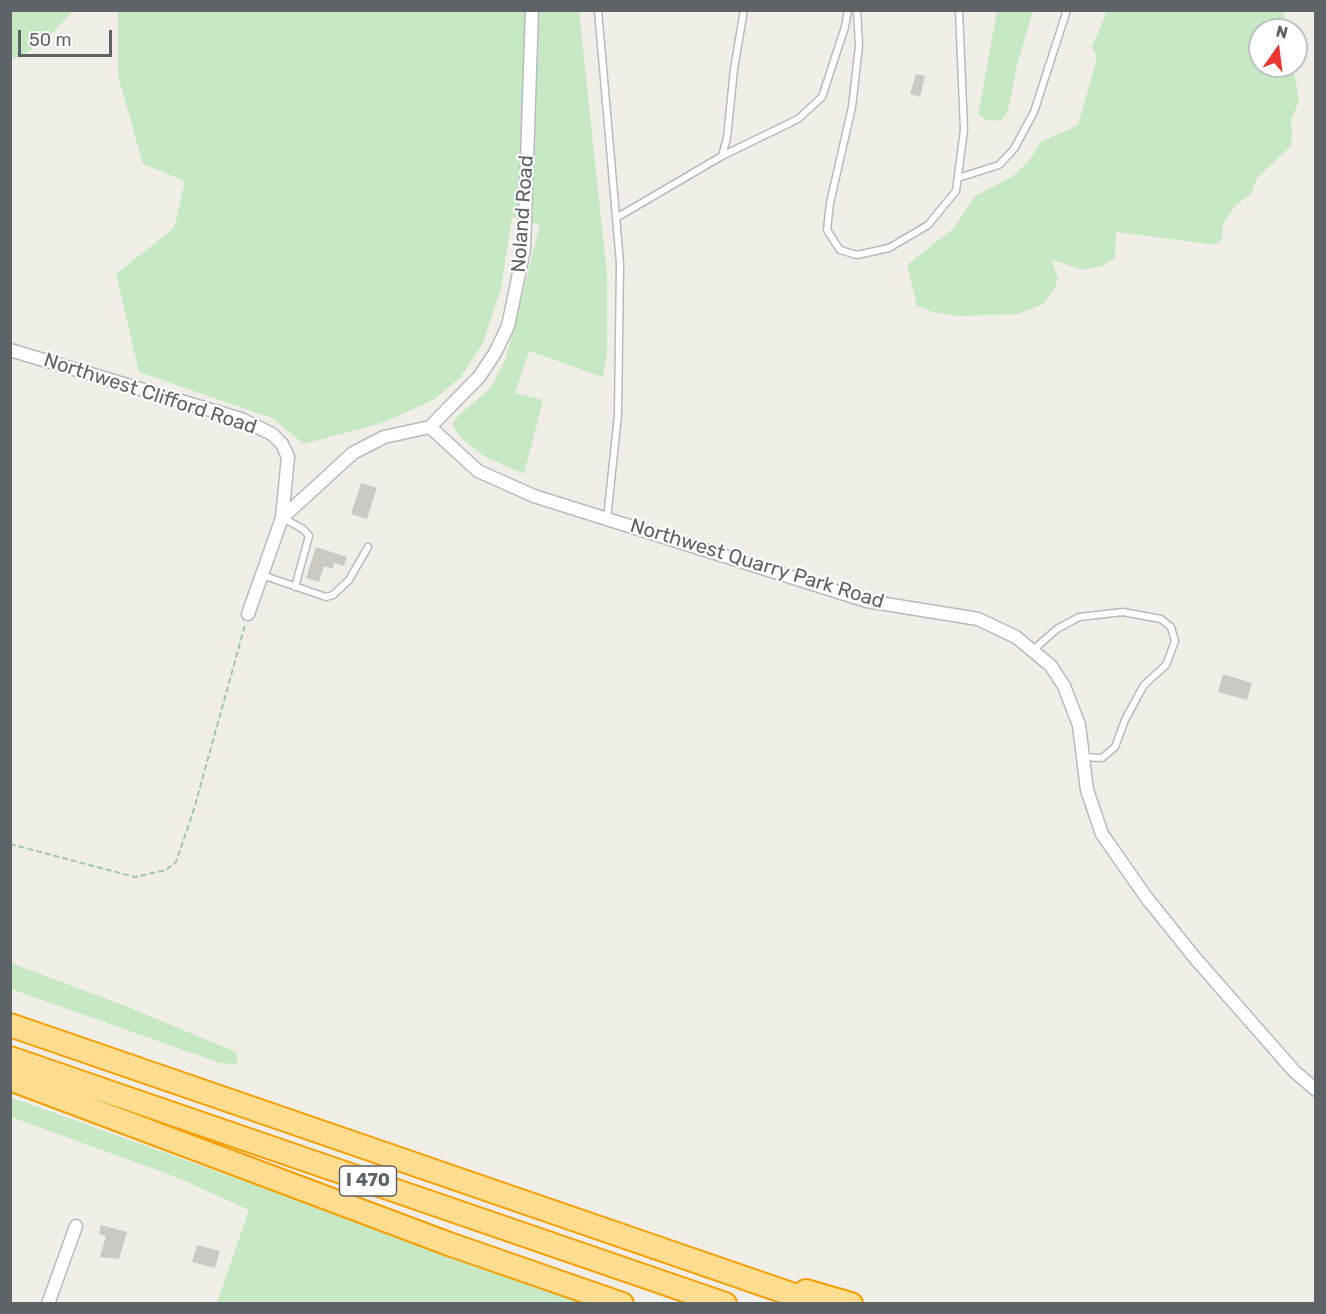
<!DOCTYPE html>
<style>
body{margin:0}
#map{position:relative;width:1326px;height:1314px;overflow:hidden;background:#f1eee7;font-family:Rubik,sans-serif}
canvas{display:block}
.frame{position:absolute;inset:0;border:12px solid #5e6368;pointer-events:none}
.north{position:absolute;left:1248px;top:18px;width:60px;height:60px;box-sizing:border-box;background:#fff;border:2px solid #bfc1c3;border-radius:50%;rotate:14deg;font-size:16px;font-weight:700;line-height:24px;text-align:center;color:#5e6368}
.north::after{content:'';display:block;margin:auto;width:21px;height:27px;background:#ee3631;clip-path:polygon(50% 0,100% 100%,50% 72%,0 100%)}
.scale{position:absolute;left:18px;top:30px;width:94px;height:27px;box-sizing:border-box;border:3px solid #5e6368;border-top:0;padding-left:8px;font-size:18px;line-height:21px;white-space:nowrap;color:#5e6368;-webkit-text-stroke:4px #fff;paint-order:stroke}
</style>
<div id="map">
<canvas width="1326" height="1314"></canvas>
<div class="frame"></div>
<div class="north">N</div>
<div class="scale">50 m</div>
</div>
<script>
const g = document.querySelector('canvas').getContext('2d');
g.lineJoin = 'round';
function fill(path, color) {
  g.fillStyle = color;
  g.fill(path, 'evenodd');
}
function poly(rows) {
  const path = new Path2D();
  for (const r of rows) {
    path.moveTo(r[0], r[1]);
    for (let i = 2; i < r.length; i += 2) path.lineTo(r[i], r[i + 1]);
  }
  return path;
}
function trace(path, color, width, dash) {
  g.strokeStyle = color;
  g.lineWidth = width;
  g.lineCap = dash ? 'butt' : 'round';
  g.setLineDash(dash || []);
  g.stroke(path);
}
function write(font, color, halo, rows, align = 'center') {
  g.font = font + ' Rubik,sans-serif';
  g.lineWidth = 4.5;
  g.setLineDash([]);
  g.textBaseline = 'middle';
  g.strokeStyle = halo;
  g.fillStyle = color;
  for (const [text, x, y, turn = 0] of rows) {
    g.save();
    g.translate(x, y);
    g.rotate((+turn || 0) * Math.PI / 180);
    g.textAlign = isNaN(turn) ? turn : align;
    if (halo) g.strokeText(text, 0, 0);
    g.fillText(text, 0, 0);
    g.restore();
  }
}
fill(poly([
 [11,10,73,10,73,11,41,45,11,60],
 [118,11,579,11,607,275,607,353,603,377,529,351,515,393,543,400,524,474,484,456,460,437,452,424,460,414,490,389,506,358,540,225,512,217,501,288,483,343,460,378,433,400,385,422,304,444,272,418,139,372,116,274,174,228,185,181,143,164,118,76],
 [997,11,1033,11,1017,65,1008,111,1002,120,989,121,978,115],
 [1107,11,1283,11,1287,30,1260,30,1260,66,1293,66,1299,101,1291,120,1292,137,1290,147,1257,178,1251,194,1236,205,1223,224,1222,239,1216,245,1116,232,1115,258,1102,266,1084,270,1052,260,1058,279,1054,289,1043,304,1018,314,959,316,933,312,917,306,907,265,954,228,975,196,1012,177,1028,162,1041,142,1078,125,1097,58,1092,47],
 [11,963,123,1005,236,1052,238,1064,220,1063,11,989],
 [10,1097,202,1166,590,1303,217,1303,249,1210,176,1177,11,1117]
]), '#c6e9c4');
fill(poly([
 [916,74,925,76,920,97,910,94],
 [361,483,377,488,367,519,351,514],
 [316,547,347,557,344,566,334,563,333,569,324,566,319,582,306,578],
 [1223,674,1252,683,1247,700,1218,692],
 [101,1225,127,1232,119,1259,100,1257,106,1236,99,1234],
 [197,1245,220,1251,215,1268,192,1262]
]), '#ccc9c4');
const lane = poly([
 [598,10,620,263,618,415,607,519],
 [857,10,859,46,852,107,830,203,827,230,840,250,857,255,889,248,928,225,956,191,964,130,959,10],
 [722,156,798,119,822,97,845,27,848,10],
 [958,178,999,165,1014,149,1034,112,1067,10],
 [616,218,722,156,727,138,734,69,744,10],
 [283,518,303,529,309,536,295,587],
 [262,575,326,597,333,595,349,580,368,547],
 [1033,650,1057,629,1079,617,1123,612,1161,619,1171,627,1175,641,1166,665,1144,685,1125,720,1115,747,1102,758,1084,757]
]);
const street = poly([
 [10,350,241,419,272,434,282,444,288,457,282,518,248,614],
 [430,427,478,471,534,496,867,601,978,619,1016,637,1051,666,1064,686,1079,725,1087,790,1102,834,1146,897,1195,958,1294,1071,1316,1090],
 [282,518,353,453,384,437,430,427,479,377,495,353,508,326,524,249,532,10],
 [48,1304,76,1226]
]);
const highway = poly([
 [10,1025,820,1304],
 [10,1058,725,1304],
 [10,1079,449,1244,622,1304],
 [806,1291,851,1304]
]);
trace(lane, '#b7babe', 9);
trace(street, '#b7babe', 15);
trace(highway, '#f89e00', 26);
trace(poly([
 [10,844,135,877,166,870,176,862,194,809,245,625]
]), '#9ccaa7', 2, [6, 3]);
trace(lane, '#fff', 6);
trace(street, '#fff', 12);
trace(highway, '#ffdd90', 22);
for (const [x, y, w] of [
 [368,1181,57]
]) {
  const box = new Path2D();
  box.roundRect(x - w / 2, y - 15, w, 30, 4.5);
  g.fillStyle = '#fff';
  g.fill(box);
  trace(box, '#5e6368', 1.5);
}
write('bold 18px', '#5e6368', null, [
 ["I 470",368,1181]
]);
write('20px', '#5e6368', '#fff', [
 ["Noland Road",523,214,-86],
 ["Northwest Clifford Road",150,394,18],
 ["Northwest Quarry Park Road",757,564,17]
]);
</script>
